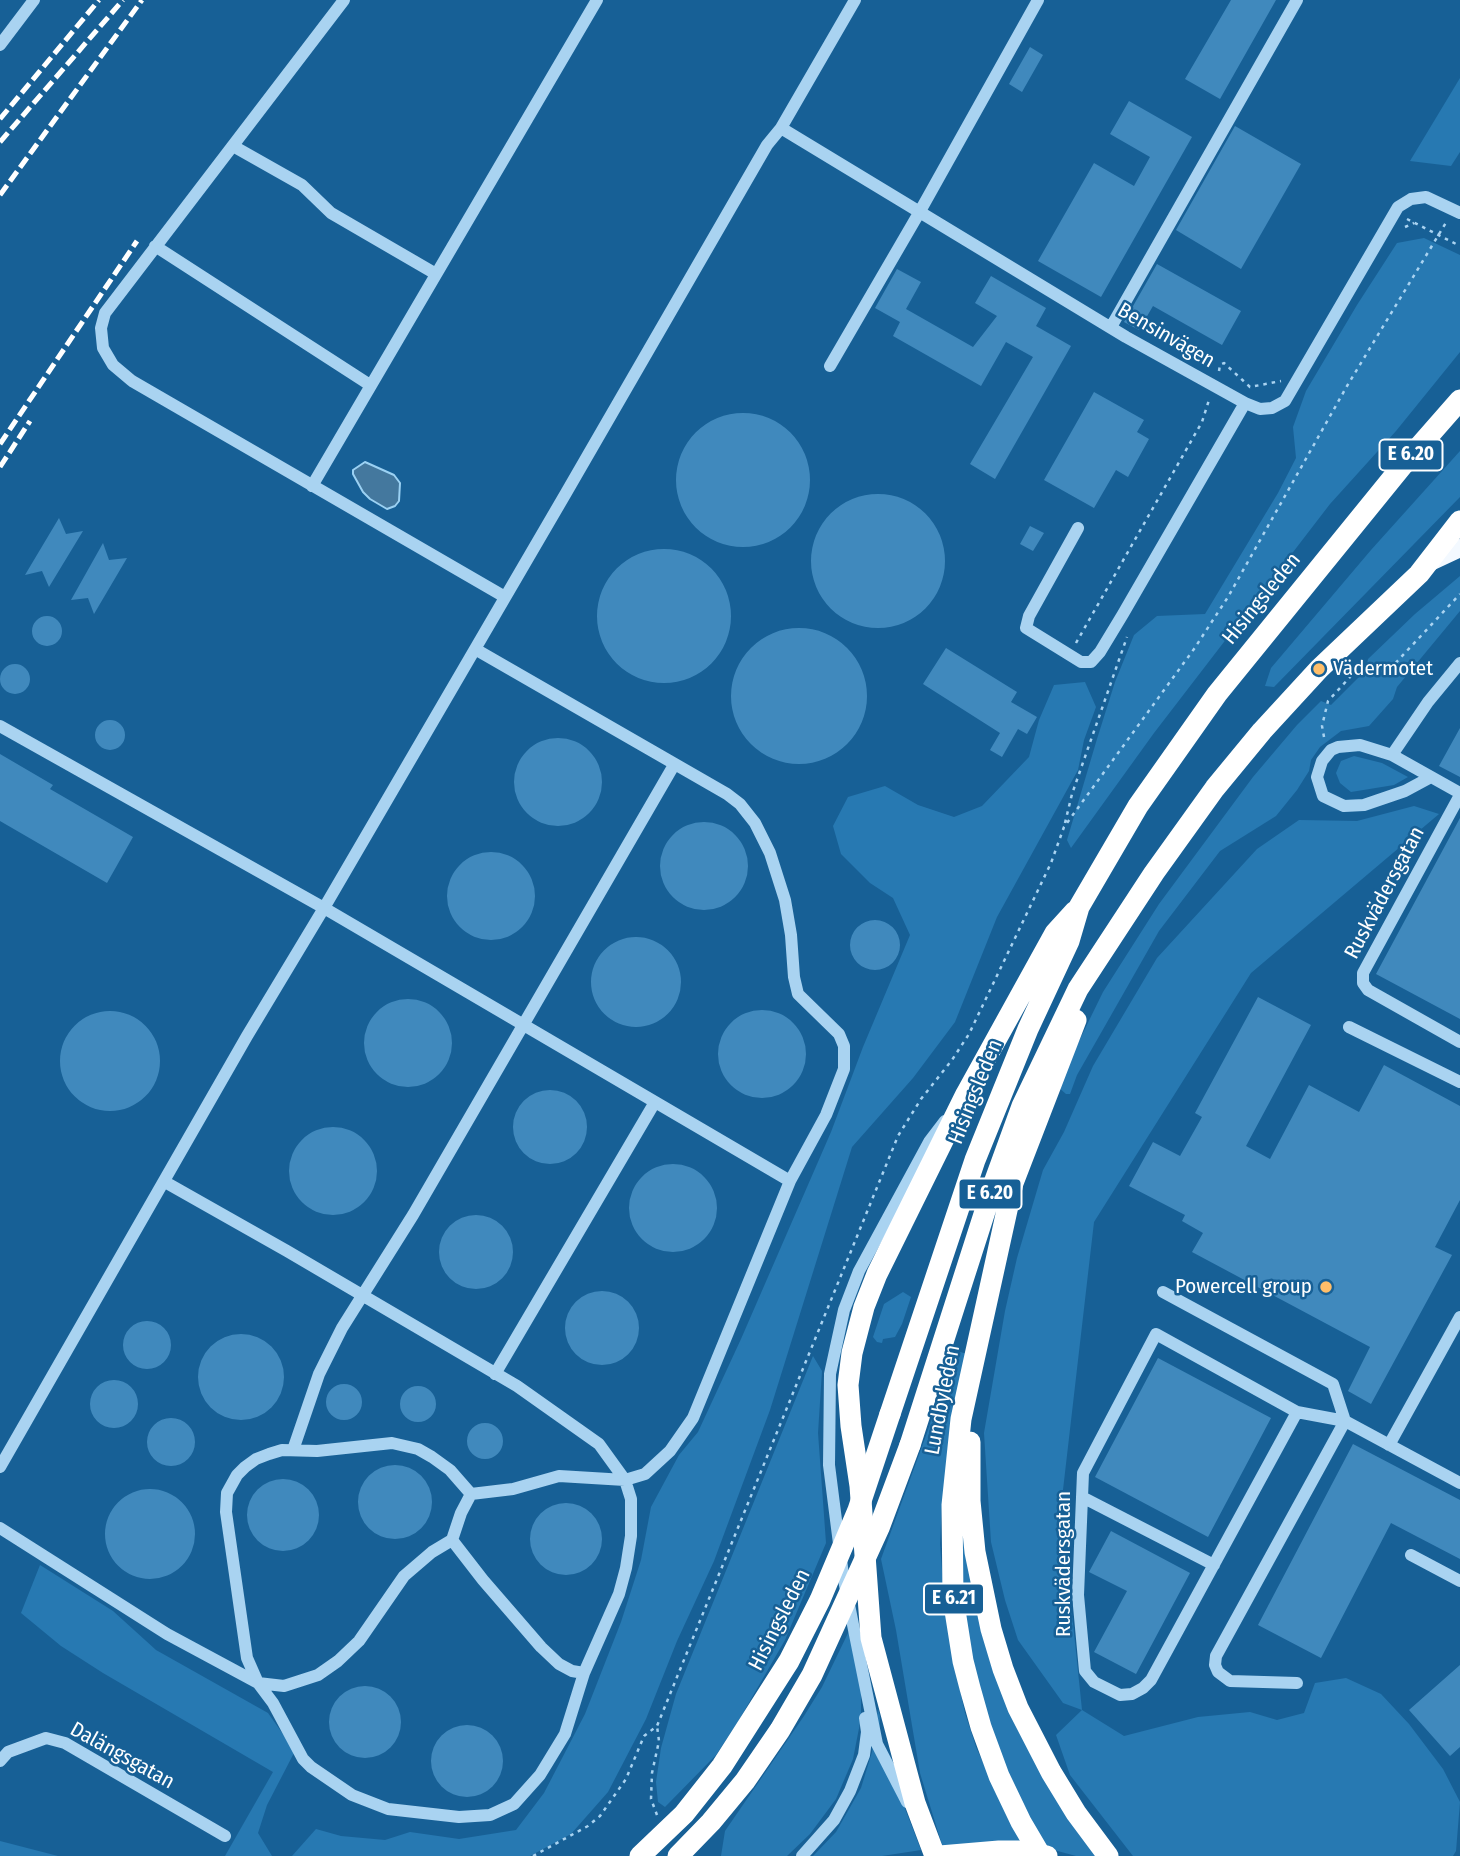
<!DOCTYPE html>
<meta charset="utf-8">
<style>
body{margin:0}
canvas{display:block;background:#176096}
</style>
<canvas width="1460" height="1856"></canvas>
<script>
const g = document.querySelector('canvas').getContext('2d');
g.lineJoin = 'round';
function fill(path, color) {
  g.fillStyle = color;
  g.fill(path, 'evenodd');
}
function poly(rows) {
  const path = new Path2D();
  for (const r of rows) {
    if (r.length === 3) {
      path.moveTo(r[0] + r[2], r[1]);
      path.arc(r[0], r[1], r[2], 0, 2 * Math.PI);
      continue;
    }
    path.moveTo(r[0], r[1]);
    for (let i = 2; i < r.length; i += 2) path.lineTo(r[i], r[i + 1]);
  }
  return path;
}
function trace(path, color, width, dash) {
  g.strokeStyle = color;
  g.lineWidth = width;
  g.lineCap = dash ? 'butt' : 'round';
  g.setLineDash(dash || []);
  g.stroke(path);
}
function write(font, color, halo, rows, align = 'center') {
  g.font = font + ' "Fira Sans Condensed",sans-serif';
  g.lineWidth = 5;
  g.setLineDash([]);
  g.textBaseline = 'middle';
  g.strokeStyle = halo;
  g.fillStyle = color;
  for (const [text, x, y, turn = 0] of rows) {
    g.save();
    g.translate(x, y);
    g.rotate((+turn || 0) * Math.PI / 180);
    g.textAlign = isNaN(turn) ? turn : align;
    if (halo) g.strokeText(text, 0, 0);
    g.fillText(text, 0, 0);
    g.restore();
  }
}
fill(poly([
 [1460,78,1460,152,1451,166,1410,161],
 [1424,238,1460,255,1460,352,1396,431,1330,504,1154,733,1071,848,1067,840,1097,739,1115,682,1134,635,1157,616,1205,614,1278,493,1296,458,1293,427,1306,391,1357,305,1397,243],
 [1460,451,1460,497,1274,687,1265,686,1271,668,1371,550],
 [1460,576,1460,611,1397,687,1393,699,1369,726,1341,731,1320,747,1311,760,1309,771,1297,790,1276,816,1220,851,1159,931,1077,1075,1070,1094,1066,1094,1057,1086,1103,992,1159,904,1253,777,1297,725,1321,701,1331,705,1366,670,1368,659,1415,614],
 [1085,682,1096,707,1084,740,1078,770,997,917,955,1022,913,1078,852,1147,770,1410,714,1561,677,1641,646,1719,608,1792,571,1834,530,1856,292,1856,316,1829,341,1836,385,1840,410,1832,459,1839,516,1830,544,1793,585,1714,621,1622,641,1560,651,1507,679,1455,698,1432,741,1339,831,1132,863,1047,910,935,893,898,870,883,841,854,833,826,848,797,885,786,918,805,954,817,982,806,1029,757,1039,720,1054,685],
 [1354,756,1382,763,1408,777,1394,785,1351,792,1340,783,1336,773,1341,761],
 [1414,806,1439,814,1251,973,1094,1222,1061,1507,1082,1710,1124,1736,1198,1717,1250,1712,1277,1720,1304,1713,1315,1683,1346,1678,1381,1694,1409,1724,1443,1769,1460,1802,1456,1851,1453,1856,1133,1856,1070,1775,1056,1735,1082,1710,1063,1703,1018,1640,1005,1600,991,1542,984,1433,1005,1311,1017,1258,1043,1170,1064,1132,1093,1066,1157,958,1257,849,1299,820,1357,821],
 [903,1292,911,1297,902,1324,895,1337,883,1339,882,1343,877,1342,873,1337,884,1304],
 [954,1350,967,1354,942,1503,940,1544,943,1584,957,1676,965,1713,976,1747,995,1789,1023,1843,943,1848,920,1773,896,1630,881,1559,928,1430],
 [813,1356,822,1371,818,1433,826,1543,785,1640,739,1720,716,1755,665,1807,658,1802,656,1782,661,1748,676,1694],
 [961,1523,977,1605,1098,1856,1076,1856,1043,1847,1015,1792,985,1716,963,1617],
 [40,1565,113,1611,156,1650,268,1713,295,1751,267,1805,258,1833,272,1856,225,1856,273,1772,103,1673,61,1646,21,1613],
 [850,1629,861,1685,861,1718,853,1759,836,1799,810,1834,787,1856,721,1856,725,1831,804,1716,822,1687],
 [878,1709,880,1716,879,1744,881,1757,890,1782,899,1793,921,1850,882,1856,813,1856,836,1832,861,1788,872,1752],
 [0,1841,58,1856,0,1856]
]), '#2779b2');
const water = poly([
 [365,462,394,475,400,483,399,501,395,506,387,509,370,499,363,492,353,474,353,470,365,462]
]);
fill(water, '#44789e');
trace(water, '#9bd1f3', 2);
fill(poly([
 [1231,0,1276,0,1220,99,1185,79],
 [1030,47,1043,55,1022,92,1009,84],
 [1129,101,1192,137,1101,297,1038,261,1094,163,1134,186,1150,157,1110,134],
 [1235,126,1301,164,1241,269,1176,230],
 [1157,264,1241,311,1222,345,1153,306,1139,330,1124,322],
 [897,269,921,282,906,309,973,347,997,316,975,303,991,276,1046,308,1036,326,1071,346,995,479,970,464,1033,357,1006,342,981,386,893,336,900,322,875,308],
 [1094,392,1144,420,1137,432,1149,439,1128,477,1116,470,1094,508,1044,480],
 [743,480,67],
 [878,561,67],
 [59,518,66,534,83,531,49,587,42,571,25,575],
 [1030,526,1044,533,1033,551,1020,544],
 [103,543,109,560,127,558,94,614,88,598,71,600],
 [664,616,67],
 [47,631,15],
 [799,696,68],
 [946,648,1017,692,1011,702,1037,717,1027,734,1018,729,1002,757,990,750,1000,733,923,684],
 [15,679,15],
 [110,735,15],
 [1460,728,1460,777,1439,766],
 [558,782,44],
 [0,754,53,785,50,789,133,837,107,883,0,821],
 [1460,818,1460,1019,1376,974],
 [704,866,44],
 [491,896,44],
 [875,945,25],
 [636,982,45],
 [1258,997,1311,1025,1246,1146,1270,1159,1309,1085,1359,1112,1384,1065,1460,1106,1460,1200,1435,1247,1452,1255,1371,1404,1348,1391,1370,1347,1192,1252,1203,1233,1182,1221,1185,1215,1129,1186,1153,1142,1180,1156,1202,1117,1195,1113],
 [408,1043,44],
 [762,1054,44],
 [110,1061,50],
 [550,1127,37],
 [333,1171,44],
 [673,1208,44],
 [476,1252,37],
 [602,1328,37],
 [147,1345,24],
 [241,1377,43],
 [1158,1358,1271,1418,1208,1537,1095,1477],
 [114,1404,24],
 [344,1402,18],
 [418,1404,18],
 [171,1442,24],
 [485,1441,18],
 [1353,1444,1460,1500,1460,1559,1391,1523,1321,1658,1258,1625],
 [395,1502,37],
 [283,1515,36],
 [150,1534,45],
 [566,1539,36],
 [1111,1531,1190,1573,1136,1674,1094,1652,1127,1591,1089,1572],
 [1460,1665,1460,1747,1450,1756,1409,1710],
 [365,1722,36],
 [467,1761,36]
]), '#4089bd');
trace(poly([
 [1407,219,1460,246],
 [1405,227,1414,223],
 [1219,371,1220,365,1224,363,1250,387,1281,381],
 [1076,643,1202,422,1209,400],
 [1360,661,1379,673,1390,669,1460,594],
 [1324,737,1322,726,1328,701,1362,664],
 [1065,823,1072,794,1127,637],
 [657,1815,651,1799,652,1773,659,1741,657,1726],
 [533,1856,588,1826,600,1816,626,1779,644,1736,657,1726,898,1136,921,1099,952,1060,969,1034,1051,863,1064,827,1194,649,1228,597,1347,386,1447,221]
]), '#a9d3f1', 2.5, [3.5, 5]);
trace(poly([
 [344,0,105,313,101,328,103,348,113,365,132,381,505,597],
 [0,45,34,0],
 [781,128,1126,337,1245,403,1260,409,1272,408,1285,401,1398,207,1411,199,1426,197,1460,213],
 [233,146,302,185,331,213,436,274],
 [155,246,370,385],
 [1111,327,1297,0],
 [830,366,919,213,1038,0],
 [312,486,597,0],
 [1078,528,1029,616,1026,628,1081,662,1091,662,1100,652,1123,614,1245,403],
 [475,649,727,794,740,804,755,823,770,853,785,900,791,935,794,977,798,994,839,1034,844,1046,844,1069,826,1115,790,1181],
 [0,726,324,908,790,1181,693,1418,670,1451,645,1474,625,1480,559,1476,513,1489,471,1494,461,1513,452,1540,432,1552,404,1576,359,1641,338,1661,318,1675,284,1686,258,1683,167,1634,0,1528],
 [1392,755,1428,702,1460,663],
 [1431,777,1405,791,1364,805,1344,806,1323,796,1317,777,1322,761,1331,750,1338,747,1360,745,1392,755,1460,793],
 [1460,795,1363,973,1363,983,1368,990,1460,1042],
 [1349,1027,1460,1082],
 [165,1182,287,1251,517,1386,599,1444,625,1480,631,1499,631,1536,626,1568,619,1594,584,1673,565,1734,540,1775,514,1804,490,1815,459,1817,388,1809,352,1795,311,1767,303,1759,273,1703,258,1683,247,1658,226,1512,227,1493,237,1475,245,1467,256,1459,269,1454,282,1450,317,1451,392,1443,418,1449,432,1457,450,1470,471,1494],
 [1163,1292,1333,1384,1345,1421,1216,1656,1215,1665,1218,1672,1230,1681,1297,1683],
 [495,1374,655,1102],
 [1297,1412,1151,1680,1143,1688,1132,1694,1120,1695,1094,1682,1085,1671,1078,1595,1083,1473,1156,1334,1297,1412,1345,1421,1460,1483],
 [1389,1445,1460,1317],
 [293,1450,319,1374,342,1328,413,1215,674,765],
 [0,1467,247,1036,324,908,566,493,767,145,781,128,855,0],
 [1082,1497,1214,1565],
 [452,1540,483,1580,541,1647,559,1664,572,1671,584,1673],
 [1411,1555,1460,1581],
 [0,1761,8,1752,46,1738,65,1743,225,1836],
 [907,1802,877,1744,843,1575,829,1465,830,1374,844,1310,859,1271,929,1142,945,1121],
 [802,1856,834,1820,850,1791,864,1755,867,1732,865,1718]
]), '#a9d3f1', 12);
trace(poly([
 [1430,562,1460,548]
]), '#f3f9ff', 18);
trace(poly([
 [890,1414,975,1160,1028,1029,1069,941,1079,907,1138,806,1217,694,1403,465,1460,400],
 [970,1442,970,1501,975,1552,991,1629,1003,1669,1018,1708,1051,1772,1076,1813,1108,1856],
 [910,1445,995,1180,1022,1106,1078,989,1154,873,1215,788,1262,731,1319,669,1419,574,1460,521],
 [935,1856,915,1803,871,1638,860,1486,851,1426,848,1385,852,1353,864,1307,877,1274,966,1094,1055,933,1075,911],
 [1041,1856,1021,1822,999,1776,981,1727,970,1688,963,1661,953,1598,952,1505,961,1419,1013,1183,1076,1020]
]), '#fff', 21);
trace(poly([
 [0,119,99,0],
 [0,142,123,0],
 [0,195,142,0],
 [0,444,137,241],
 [0,467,30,421]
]), '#fff', 5, [12, 5]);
trace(poly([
 [640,1856,684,1814,722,1766,789,1661,820,1600,858,1510,890,1414],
 [678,1856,711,1822,745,1781,780,1730,812,1675,879,1528,910,1445],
 [940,1856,999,1851,1020,1851,1047,1856]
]), '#fff', 21);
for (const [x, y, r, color] of [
 [1319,669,7,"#ffbe69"],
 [1326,1287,7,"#ffbe69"]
]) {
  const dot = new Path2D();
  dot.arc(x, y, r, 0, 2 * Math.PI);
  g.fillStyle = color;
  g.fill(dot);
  trace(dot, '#176096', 2.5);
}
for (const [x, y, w] of [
 [1411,455,63],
 [990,1194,63],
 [954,1599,60]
]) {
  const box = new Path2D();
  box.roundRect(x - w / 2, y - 15.5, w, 31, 5);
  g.fillStyle = '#176096';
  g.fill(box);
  trace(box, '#fff', 2);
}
write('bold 19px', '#fff', null, [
 ["E 6.20",1411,455],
 ["E 6.20",990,1194],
 ["E 6.21",954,1599]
]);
write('21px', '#fff', '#176096', [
 ["Bensinvägen",1166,336,30],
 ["Hisingsleden",1262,599,-51],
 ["Ruskvädersgatan",1385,893,-62],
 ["Hisingsleden",976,1092,-68],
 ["Lundbyleden",943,1400,-79],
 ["Ruskvädersgatan",1064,1564,-90],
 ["Hisingsleden",780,1620,-63],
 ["Dalängsgatan",122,1756,29]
]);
write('21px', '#fff', '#176096', [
 ["Vädermotet",1333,669],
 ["Powercell group",1312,1287,"right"]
], 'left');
</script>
